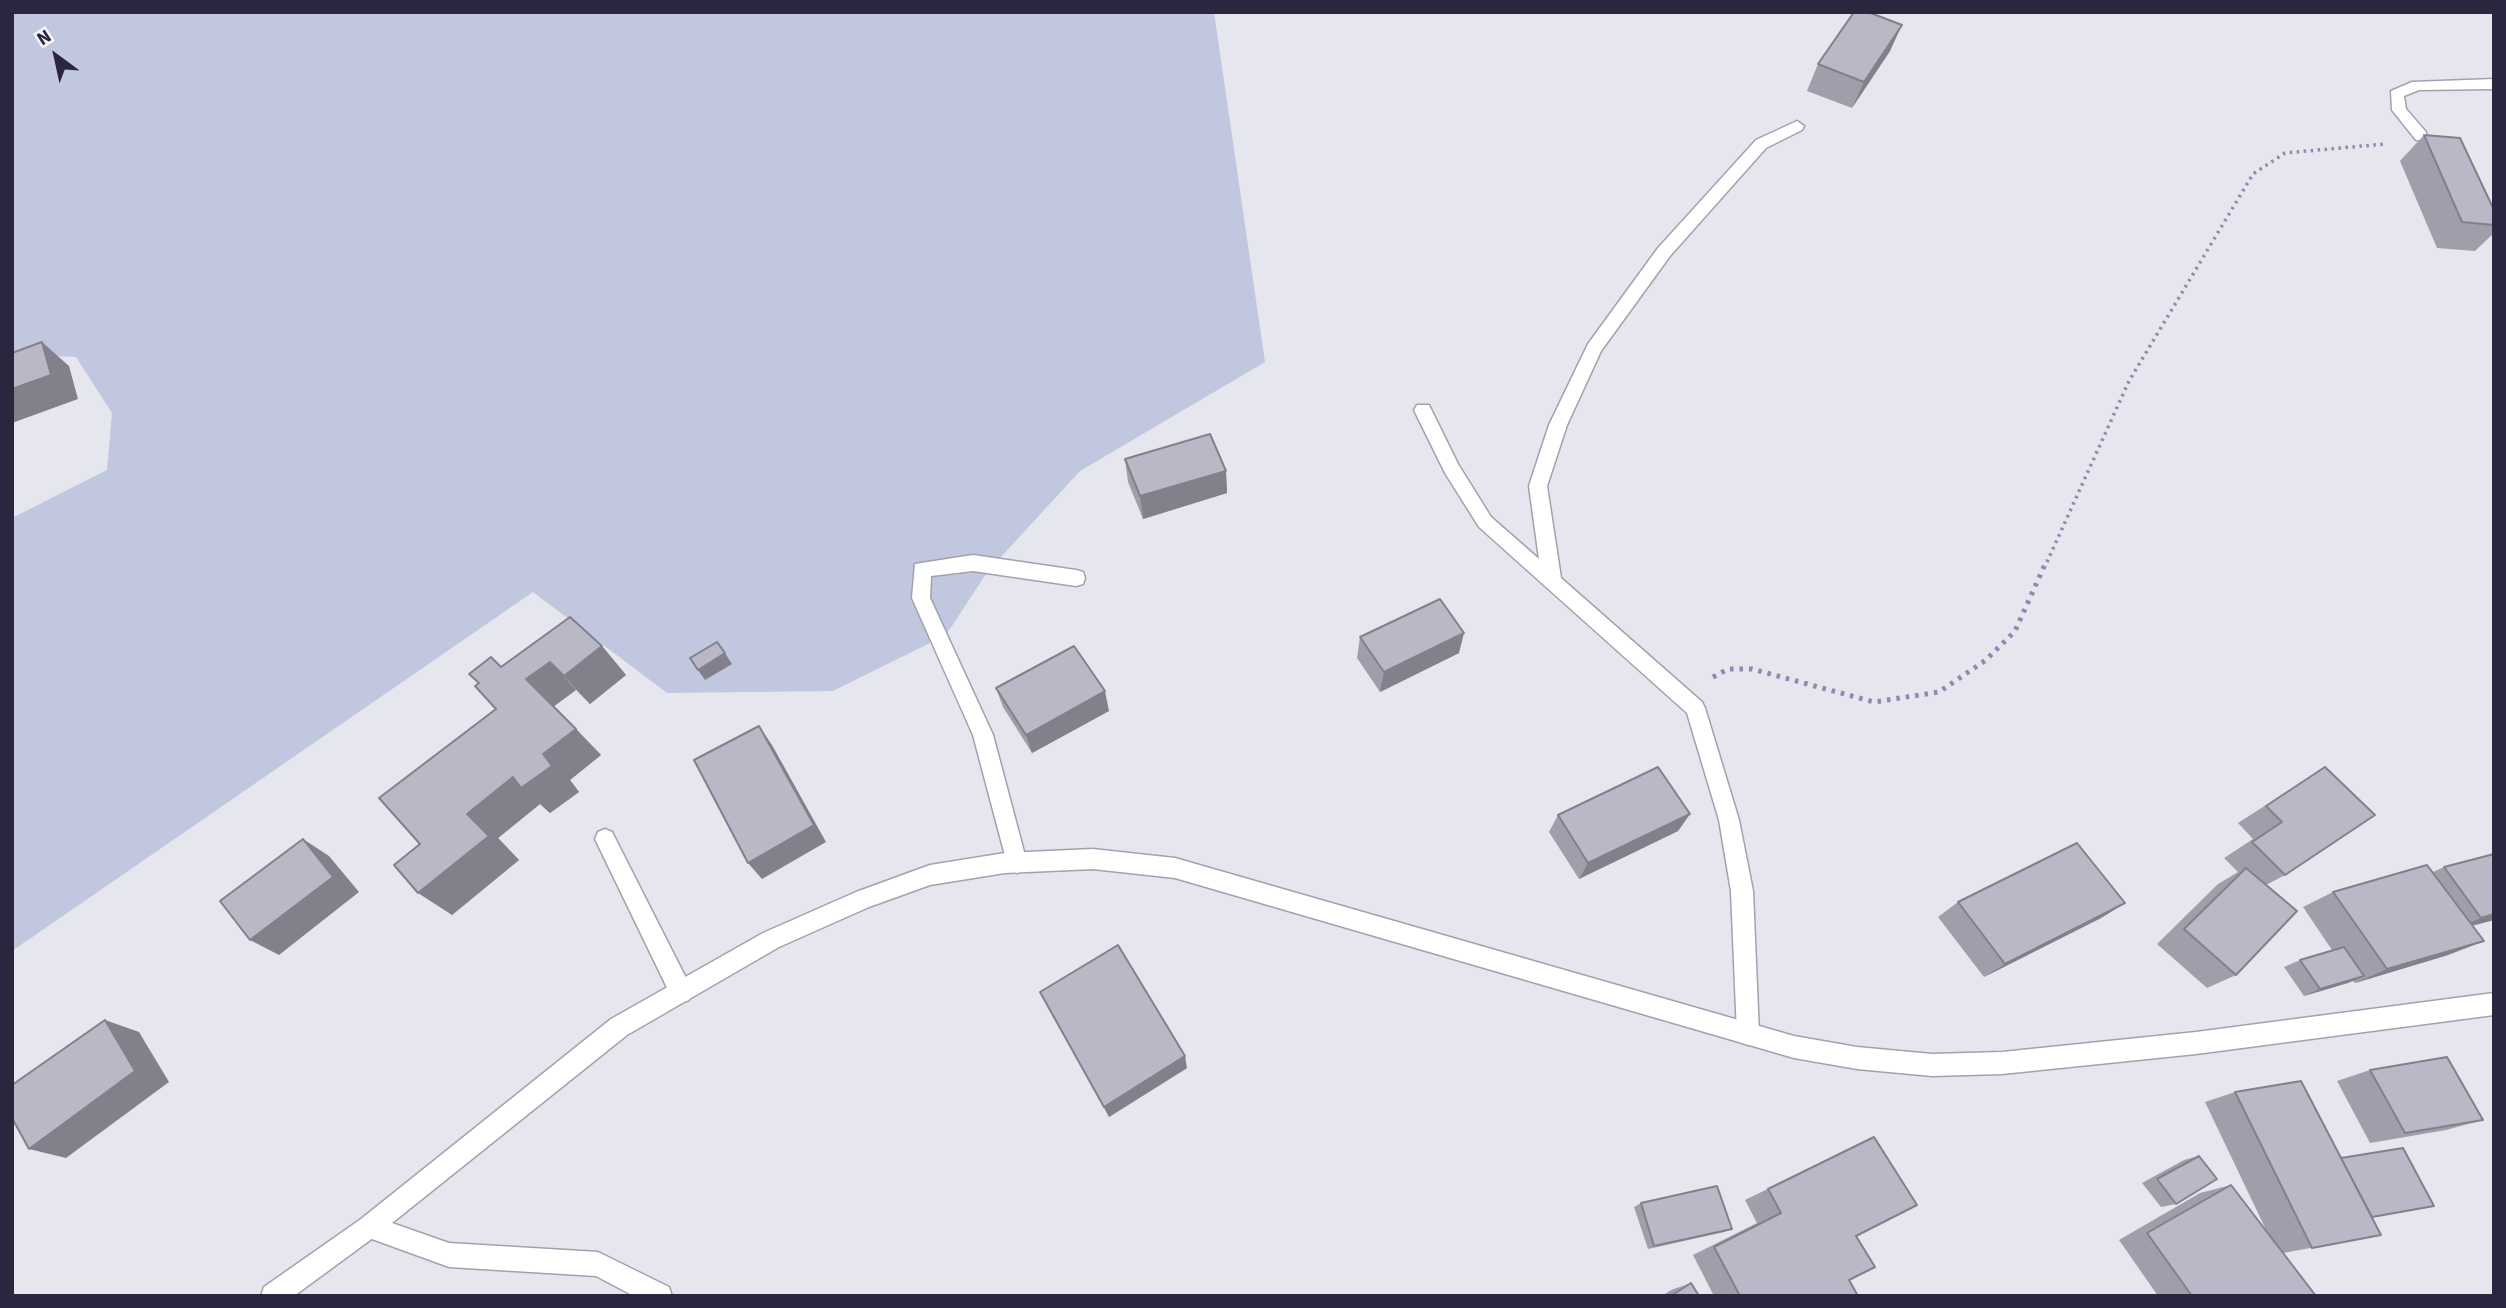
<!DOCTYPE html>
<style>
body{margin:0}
#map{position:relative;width:2506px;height:1308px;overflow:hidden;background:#e6e6ee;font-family:"Source Sans 3",sans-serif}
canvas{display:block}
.frame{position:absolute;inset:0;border:14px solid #2b253f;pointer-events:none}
.north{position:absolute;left:21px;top:21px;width:70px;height:70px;-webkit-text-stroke:5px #f6f6fa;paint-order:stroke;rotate:327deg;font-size:19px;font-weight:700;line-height:28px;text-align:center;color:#2b253f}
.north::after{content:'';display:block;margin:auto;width:24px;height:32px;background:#2b253f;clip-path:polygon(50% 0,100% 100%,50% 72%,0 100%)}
</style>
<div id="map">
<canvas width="2506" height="1308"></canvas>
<div class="frame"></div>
<div class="north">N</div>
</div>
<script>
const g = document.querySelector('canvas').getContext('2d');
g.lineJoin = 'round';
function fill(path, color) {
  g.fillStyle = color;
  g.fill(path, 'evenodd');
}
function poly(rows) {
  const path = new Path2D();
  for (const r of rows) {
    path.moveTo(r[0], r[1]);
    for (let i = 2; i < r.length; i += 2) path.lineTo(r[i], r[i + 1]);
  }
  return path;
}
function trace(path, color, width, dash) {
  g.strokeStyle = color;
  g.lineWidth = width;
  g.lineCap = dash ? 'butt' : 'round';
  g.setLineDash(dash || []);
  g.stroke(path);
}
fill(poly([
 [12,12,1214,12,1265,362,1080,471,988,571,946,635,833,691,667,693,533,592,12,951,12,518,107,470,112,413,76,357,12,354]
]), '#c0c7de');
const minor = poly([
 [2494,79,2494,89,2419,90,2404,96,2406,109,2426,132,2426,140,2416,140,2392,110,2391,91,2412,82,2494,79],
 [1797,121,1804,126,1802,130,1766,148,1670,256,1601,351,1567,425,1547,486,1561,578,1702,702,1705,708,1739,820,1753,891,1759,1034,1756,1042,1748,1045,1740,1042,1737,1034,1731,891,1719,820,1687,713,1479,527,1445,473,1414,410,1417,405,1429,405,1458,464,1491,517,1539,559,1529,486,1549,425,1588,344,1658,248,1756,140,1797,121],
 [973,555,1076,570,1083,572,1085,578,1083,584,1076,586,973,571,931,576,930,598,993,735,1027,863,1024,870,1017,873,1010,870,1007,863,973,735,912,598,915,564,973,555],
 [605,829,612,832,689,984,692,992,689,1000,681,1003,673,1000,595,839,598,832,605,829],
 [369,1215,449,1243,598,1252,669,1287,672,1296,634,1296,596,1276,449,1267,361,1235,357,1227,361,1219,369,1215]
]);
const tertiary = poly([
 [1093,849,1175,858,1794,1036,1857,1047,1932,1054,2002,1052,2196,1032,2494,993,2494,1015,2196,1054,2002,1074,1932,1076,1857,1069,1794,1058,1175,878,1093,869,1005,873,930,885,869,907,779,947,627,1035,377,1235,294,1296,261,1296,264,1287,361,1219,611,1019,763,933,856,892,930,865,1005,853,1093,849]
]);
trace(minor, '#a3a1af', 3);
trace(tertiary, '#a3a1af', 3);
trace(poly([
 [2047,562,2129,381,2253,174,2285,153,2385,144]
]), '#8f88b0', 3.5, [2.5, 4.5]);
trace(poly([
 [1713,677,1728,669,1752,669,1874,702,1939,692,1986,660,2015,631,2047,560]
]), '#8f88b0', 5, [3.5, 6]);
fill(minor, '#fff');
fill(tertiary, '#fff');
fill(poly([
 [1890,51,1852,108,1807,91,1818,64],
 [2424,135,2494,210,2494,233,2475,251,2437,248,2400,161],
 [1125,459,1226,471,1227,493,1143,519,1128,482],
 [1360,637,1459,653,1380,692,1357,658],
 [602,646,626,675,590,704,576,690,554,706,601,755,570,780,579,792,550,813,540,804,498,838,519,860,452,915,420,844,496,709,501,667],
 [996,688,1109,711,1032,753,1003,707],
 [2325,767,2285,875,2266,885,2236,975,2207,988,2157,944,2218,884,2238,872,2224,858,2253,839,2238,823],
 [1690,814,1678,831,1579,879,1549,832,1558,815],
 [2444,867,2494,920,2472,926,2484,941,2448,955,2355,983,2353,981,2304,996,2284,967,2300,960,2332,950,2303,907,2333,892,2433,872],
 [1958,902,2125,903,2101,918,1984,977,1938,917],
 [1040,992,1187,1068,1109,1117],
 [2370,1070,2483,1120,2446,1130,2370,1143,2337,1081],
 [2235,1092,2372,1218,2381,1235,2283,1253,2316,1296,2158,1296,2119,1240,2200,1193,2231,1185,2268,1234,2205,1102],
 [1874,1137,1849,1280,1858,1296,1714,1296,1693,1255,1757,1223,1745,1200],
 [2199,1156,2176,1204,2161,1207,2142,1183,2184,1160],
 [1641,1203,1732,1229,1724,1232,1648,1249,1634,1207],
 [1691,1283,1699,1296,1662,1296,1671,1290]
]), '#9f9eaa');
fill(poly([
 [1902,25,1890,51,1852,108,1864,82],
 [42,342,69,366,78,399,12,423,12,389],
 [1226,471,1227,493,1143,519,1140,496],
 [1464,633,1459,653,1380,692,1384,672],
 [602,646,626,675,590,704,564,676],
 [725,653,732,664,705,680,698,670],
 [550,662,576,690,553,707,526,679],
 [1105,691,1109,711,1032,753,1026,735],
 [759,726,772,745,826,842,762,879,748,863],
 [576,729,601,755,570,780,579,792,550,813,540,804,498,838,519,860,452,915,418,893,467,814],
 [1690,814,1678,831,1579,879,1588,863],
 [303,839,329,856,359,892,279,955,250,940],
 [2125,903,2101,918,1984,977,2005,964],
 [2494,914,2494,920,2446,932,2481,918],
 [2484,941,2448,955,2355,983,2387,969],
 [2364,976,2348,983,2304,996,2320,989],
 [105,1020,139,1032,169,1082,66,1158,29,1149],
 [1185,1056,1187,1068,1109,1117,1104,1107]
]), '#82818b');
const building = poly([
 [1854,12,1868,12,1902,25,1864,82,1818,64,1854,12],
 [2424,135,2460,138,2494,210,2494,225,2462,222,2424,135],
 [42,342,51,375,12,389,12,353,42,342],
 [1210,434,1226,471,1140,496,1125,459,1210,434],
 [1440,599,1464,633,1384,672,1360,637,1440,599],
 [570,617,602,646,564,676,550,662,526,679,576,729,543,754,552,766,521,788,513,777,467,814,489,836,418,893,394,865,420,844,379,798,496,709,475,686,479,683,469,674,491,657,501,667,570,617],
 [717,642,725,653,698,670,690,658,717,642],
 [1074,646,1105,691,1026,735,996,688,1074,646],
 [759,726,814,825,748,863,694,760,759,726],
 [1658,767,1690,814,1588,863,1558,815,1658,767],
 [2325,767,2375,815,2285,875,2252,842,2282,822,2266,806,2325,767],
 [303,839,333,877,250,940,220,901,303,839],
 [2077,843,2125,903,2005,964,1958,902,2077,843],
 [2494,854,2494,914,2481,918,2444,867,2494,854],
 [2427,865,2484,941,2387,969,2333,892,2427,865],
 [2246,868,2297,911,2236,975,2184,929,2246,868],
 [1118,945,1185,1056,1104,1107,1040,992,1118,945],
 [2344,947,2364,976,2320,989,2300,960,2344,947],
 [105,1020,135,1071,29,1149,12,1118,12,1085,105,1020],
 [2447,1057,2483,1120,2405,1133,2370,1070,2447,1057],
 [2301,1081,2381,1235,2312,1248,2235,1092,2301,1081],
 [1874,1137,1917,1205,1856,1236,1875,1267,1849,1280,1858,1296,1740,1296,1714,1247,1781,1213,1768,1189,1874,1137],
 [2403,1148,2434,1206,2372,1217,2341,1158,2403,1148],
 [2199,1156,2217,1179,2176,1204,2157,1179,2199,1156],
 [2231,1185,2316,1296,2192,1296,2147,1233,2231,1185],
 [1717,1186,1732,1229,1654,1246,1641,1203,1717,1186],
 [1691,1283,1699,1296,1671,1296,1691,1283]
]);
fill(building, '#b9b8c6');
trace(building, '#82818b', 2);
</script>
